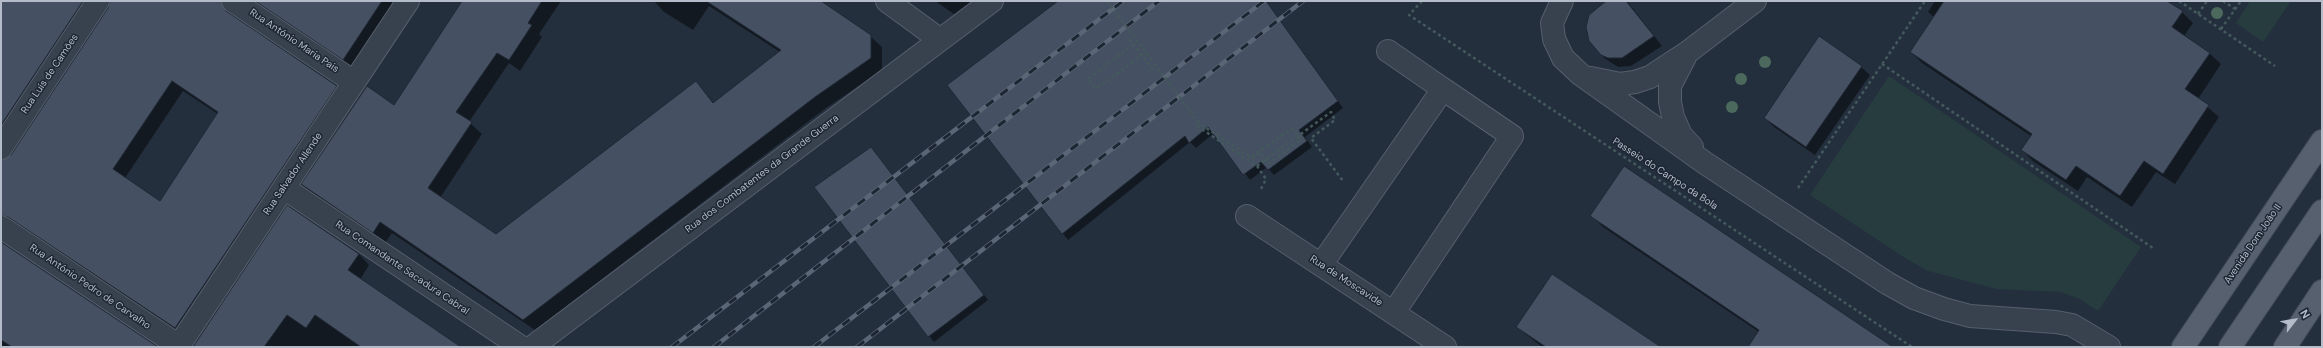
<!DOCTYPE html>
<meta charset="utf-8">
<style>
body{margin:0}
#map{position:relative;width:2323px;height:348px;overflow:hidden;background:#242f3e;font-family:"DM Sans",sans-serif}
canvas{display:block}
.frame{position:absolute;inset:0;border:2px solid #b4bcc9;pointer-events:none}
.north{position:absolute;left:2275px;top:300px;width:40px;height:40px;-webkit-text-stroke:3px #1d2633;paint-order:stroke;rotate:59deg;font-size:11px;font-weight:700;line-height:16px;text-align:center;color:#b4bcc9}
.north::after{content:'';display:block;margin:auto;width:14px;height:18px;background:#b4bcc9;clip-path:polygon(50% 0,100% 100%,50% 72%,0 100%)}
</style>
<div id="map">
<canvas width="2323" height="348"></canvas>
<div class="frame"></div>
<div class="north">N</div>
</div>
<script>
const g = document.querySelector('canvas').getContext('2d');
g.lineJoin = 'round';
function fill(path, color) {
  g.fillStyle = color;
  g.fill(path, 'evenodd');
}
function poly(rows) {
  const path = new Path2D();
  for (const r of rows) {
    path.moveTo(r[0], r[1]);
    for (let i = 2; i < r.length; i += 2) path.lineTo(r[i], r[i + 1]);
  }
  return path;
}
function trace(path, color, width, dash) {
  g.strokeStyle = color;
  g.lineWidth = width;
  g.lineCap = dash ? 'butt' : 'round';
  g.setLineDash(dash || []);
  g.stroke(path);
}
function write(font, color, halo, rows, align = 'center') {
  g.font = font + ' "DM Sans",sans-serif';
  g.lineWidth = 3;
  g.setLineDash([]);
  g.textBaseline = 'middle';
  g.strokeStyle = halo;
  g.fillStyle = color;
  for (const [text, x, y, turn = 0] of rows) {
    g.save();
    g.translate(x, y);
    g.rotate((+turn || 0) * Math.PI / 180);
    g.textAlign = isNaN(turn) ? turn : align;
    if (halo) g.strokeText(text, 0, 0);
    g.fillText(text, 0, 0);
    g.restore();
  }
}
fill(poly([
 [2250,1,2291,1,2263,42,2236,23],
 [1889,76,2141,247,2098,311,2080,299,2060,292,1997,289,1928,271,1905,258,1810,195]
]), '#263c3f');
fill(poly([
 [1,1,103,1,1,152],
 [111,1,238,1,233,5,232,17,336,86,347,97,186,338,1,231,1,160,7,160,12,156,109,8],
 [183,91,218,114,160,203,125,178],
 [252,1,400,1,354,70],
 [463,1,561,1,539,34,542,37,520,71,509,63,469,122,482,134,440,198,496,236,696,82,714,103,780,52,709,6,693,30,664,12,654,1,819,1,870,36,882,47,882,70,826,108,535,330,392,233,385,243,314,196,302,184,394,106],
 [935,1,972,1,954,14],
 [1059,1,1266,1,1343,108,1305,137,1312,147,1274,175,1267,167,1250,180,1214,133,1196,148,1190,142,1068,240,948,86],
 [1608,1,1627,1,1662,46,1631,66,1618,67,1604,58,1590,41,1587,33,1587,21,1595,11],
 [1935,1,2165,1,2182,12,2193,23,2184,36,2209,53,2221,64,2198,99,2219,117,2175,184,2156,172,2132,207,2087,177,2078,191,2033,161,2022,150,2031,136,1922,63,1911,52,1934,17,1928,12],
 [1861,67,1870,75,1815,155,1774,127,1765,118],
 [871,148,988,300,934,342,815,187],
 [1592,216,1892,347,1749,347,1759,332,1603,227],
 [1,242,154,347,1,347],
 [359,254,369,265,360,280,459,347,194,347],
 [1517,327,1659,347,1542,347]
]), '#0007');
const building = poly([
 [1,1,83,1,1,125,1,1],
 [110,1,221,1,226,11,337,86,175,328,8,217,1,215,1,160,11,155,108,8,110,1],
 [172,81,218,112,160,201,113,169,172,81],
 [255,1,382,1,343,60,255,1],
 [462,1,542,1,528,23,532,25,509,60,497,53,456,112,472,122,428,188,496,234,696,81,713,103,781,50,706,1,821,1,871,35,871,58,815,97,523,320,380,222,373,233,301,184,367,86,394,105,462,1],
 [1058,1,1266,1,1338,101,1299,130,1307,141,1268,170,1261,162,1243,175,1208,127,1189,143,1185,136,1062,234,947,85,1058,1],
 [1606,1,1626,1,1654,36,1622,58,1608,58,1601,55,1589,41,1586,27,1589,15,1606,1],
 [1944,1,2167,1,2183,11,2172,27,2210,53,2185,89,2209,105,2163,174,2144,161,2120,196,2076,166,2066,180,2021,150,2032,134,1910,52,1944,1],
 [1819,36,1862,66,1806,147,1764,118,1819,36],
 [871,147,984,295,928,337,814,187,871,147],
 [1624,166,1893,347,1748,347,1759,330,1590,216,1624,166],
 [287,205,359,254,348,270,461,347,361,347,315,315,306,328,287,315,264,347,193,347,287,205],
 [1,242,158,347,12,347,1,340,1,242],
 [1552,274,1661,347,1546,347,1516,327,1552,274]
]);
fill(building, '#455162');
trace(building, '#1f2835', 1);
const minor = poly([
 [233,1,354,82],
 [887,1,939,39],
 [1562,1,1552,23,1554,39,1563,58,1580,74,1705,163,1887,283,1914,298,1944,309,1970,316,2056,322,2072,325,2109,347],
 [1685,57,1670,86,1670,102,1673,117,1681,135,1692,147],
 [1591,78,1620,84,1635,82,1650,77,1688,52,1755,1],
 [1,148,98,1],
 [284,188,521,347],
 [1247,216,1445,347],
 [1,227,179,346],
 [1321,265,1443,89,1388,51],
 [1394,312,1512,136,1443,89],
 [178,347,408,1],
 [532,347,992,1]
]);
const major = poly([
 [2183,347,2322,141],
 [2230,347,2322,211],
 [2285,347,2322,291]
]);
trace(minor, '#565f6c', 24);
trace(major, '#414a57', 24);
trace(poly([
 [1422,1,1409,15,1912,347],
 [2179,1,2275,66],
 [2223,1,2235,9],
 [2198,14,2207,1],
 [2221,29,2241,1],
 [1129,39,1154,71],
 [1134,44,1088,79,1096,89,1146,52],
 [1882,64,2153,248],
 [1197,126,1257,166,1266,179,1261,189],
 [1247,160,1292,128,1301,140,1268,164,1261,153,1252,158],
 [1257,166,1331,112,1335,120,1311,138,1343,181],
 [1798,188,1925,1]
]), '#44595c', 2.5, [3, 3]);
trace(minor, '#38414e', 22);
trace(major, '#56606e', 22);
const rail = poly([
 [672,347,1123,1],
 [714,347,1159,1],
 [814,347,1264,1],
 [857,347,1303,1]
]);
trace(rail, '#5a6575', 4.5);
trace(rail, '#1d2633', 3, [9]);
trace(poly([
 [1107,1,1200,124,1252,158]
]), '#44595c', 2.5, [3, 3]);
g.fillStyle = '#4b6a5d';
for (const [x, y] of [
 [2217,13],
 [1765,62],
 [1741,79],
 [1732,107]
]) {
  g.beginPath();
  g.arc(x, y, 6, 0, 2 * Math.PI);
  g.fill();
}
write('10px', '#b4bcc9', '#1d2633', [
 ["Rua António Maria Pais",294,41,34],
 ["Rua Luís de Camões",50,74,-56],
 ["Rua Salvador Allende",293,174,-56],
 ["Rua dos Combatentes da Grande Guerra",762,174,-37],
 ["Passeio do Campo da Bola",1665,174,33],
 ["Avenida Dom João II",2253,244,-56],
 ["Rua Comandante Sacadura Cabral",402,268,34],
 ["Rua de Moscavide",1346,281,33],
 ["Rua António Pedro de Carvalho",90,287,34]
]);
</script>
